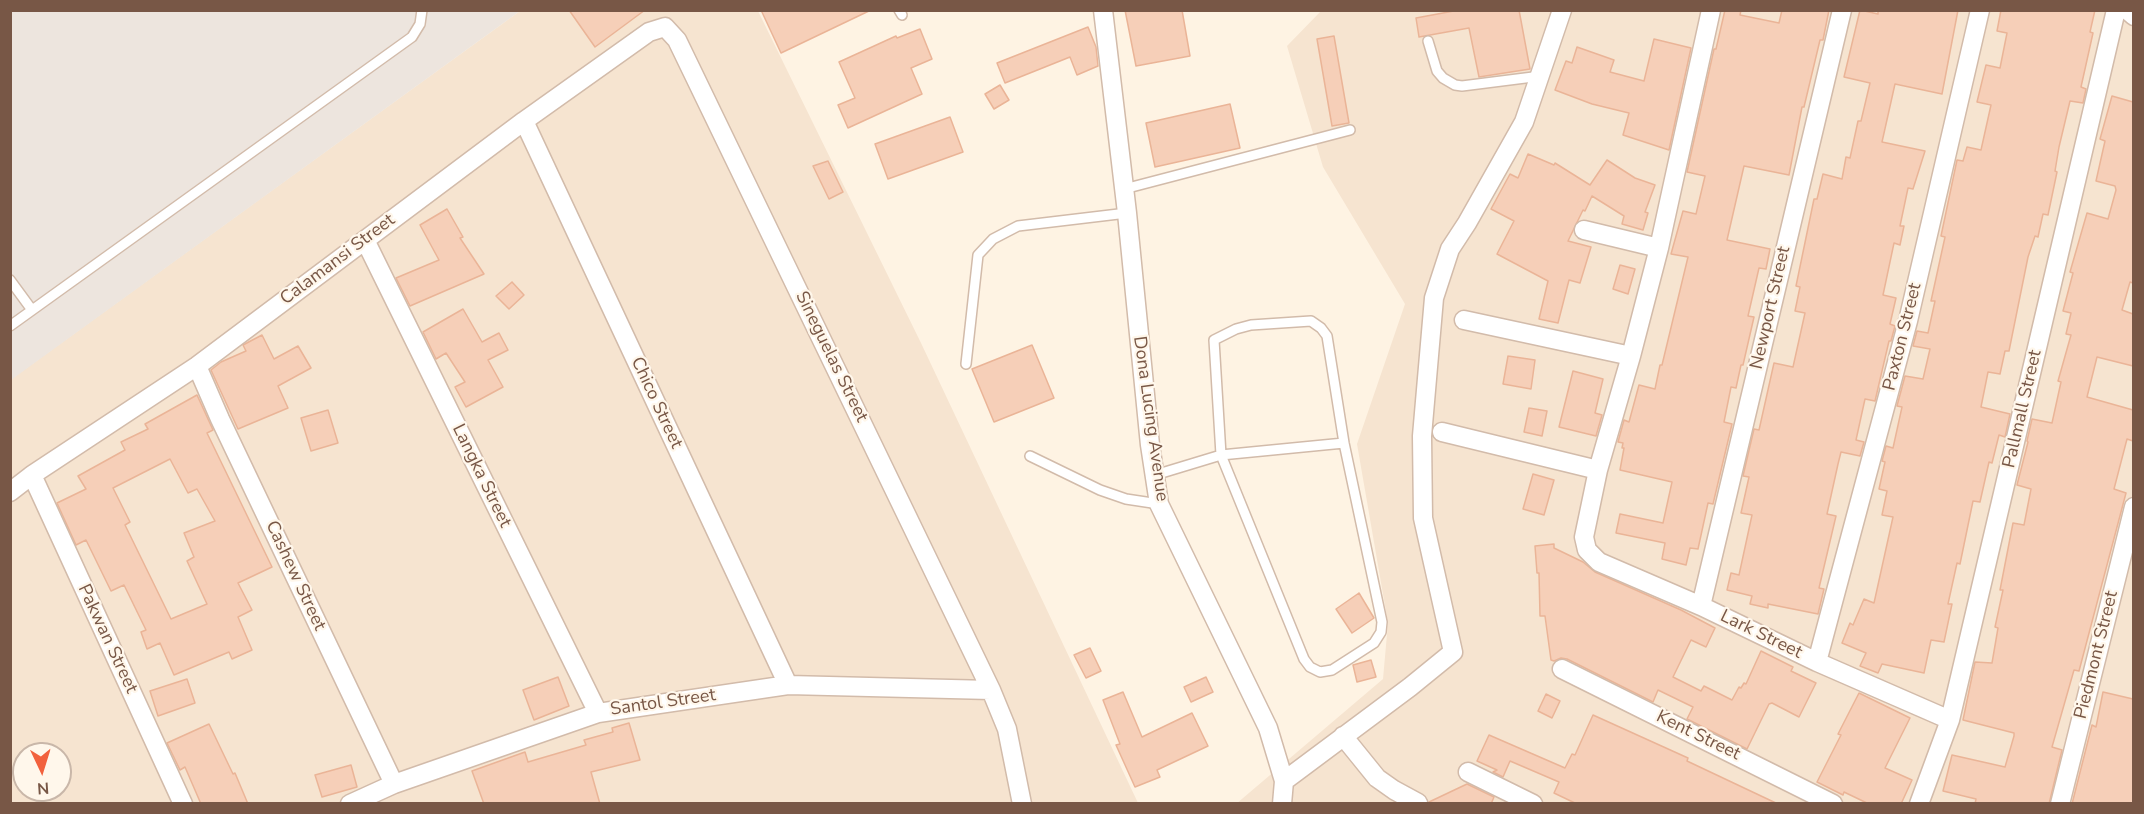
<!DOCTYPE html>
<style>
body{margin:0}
#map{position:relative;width:2144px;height:814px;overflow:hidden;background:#fef3e3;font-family:"Nunito Sans",sans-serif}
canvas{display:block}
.frame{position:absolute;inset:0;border:12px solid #785746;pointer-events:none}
.north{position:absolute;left:12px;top:742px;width:60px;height:60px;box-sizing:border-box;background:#fff7eb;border:2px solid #c9b7a9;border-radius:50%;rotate:176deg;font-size:16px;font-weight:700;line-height:24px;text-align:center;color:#785746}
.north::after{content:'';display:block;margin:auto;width:21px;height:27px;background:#f2613d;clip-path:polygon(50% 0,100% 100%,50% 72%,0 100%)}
</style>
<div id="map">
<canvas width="2144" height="814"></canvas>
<div class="frame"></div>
<div class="north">N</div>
</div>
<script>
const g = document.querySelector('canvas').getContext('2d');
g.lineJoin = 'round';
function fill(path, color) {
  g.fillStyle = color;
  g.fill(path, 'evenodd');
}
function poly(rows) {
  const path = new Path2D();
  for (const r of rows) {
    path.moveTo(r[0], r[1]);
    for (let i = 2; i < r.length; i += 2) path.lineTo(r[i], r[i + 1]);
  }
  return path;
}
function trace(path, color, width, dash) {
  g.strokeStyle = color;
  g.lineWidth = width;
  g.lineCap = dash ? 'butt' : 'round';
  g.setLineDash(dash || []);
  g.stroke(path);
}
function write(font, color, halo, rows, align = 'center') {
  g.font = font + ' "Nunito Sans",sans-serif';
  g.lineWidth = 4.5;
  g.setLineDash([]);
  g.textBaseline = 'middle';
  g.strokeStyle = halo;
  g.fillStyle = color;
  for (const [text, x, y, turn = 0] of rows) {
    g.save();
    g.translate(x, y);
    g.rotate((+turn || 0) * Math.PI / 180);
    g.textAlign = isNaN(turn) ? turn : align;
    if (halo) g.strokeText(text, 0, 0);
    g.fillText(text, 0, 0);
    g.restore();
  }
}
fill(poly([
 [520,11,758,11,921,343,1138,803,11,803,10,380],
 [24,754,60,754,60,790,24,790],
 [1321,11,2133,11,2133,803,1236,804,1383,679,1388,623,1357,444,1405,304,1323,167,1287,46]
]), '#f6e4d0');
fill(poly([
 [11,11,520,11,11,380]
]), '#ede5de');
const building = poly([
 [569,10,645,10,595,47,569,10],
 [761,10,871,10,781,53,761,10],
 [1125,10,1182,10,1190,56,1136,66,1125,10],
 [1459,10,1519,10,1530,69,1479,77,1469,28,1419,37,1416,18,1459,10],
 [1725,10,1741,10,1740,15,1779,23,1782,10,1829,10,1823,40,1820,40,1804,107,1802,107,1789,175,1744,166,1727,240,1770,249,1766,269,1759,268,1748,316,1754,317,1743,365,1741,365,1736,388,1731,387,1724,422,1732,424,1713,504,1708,503,1698,549,1690,548,1686,565,1662,559,1665,543,1616,533,1620,514,1663,523,1672,482,1620,470,1624,448,1622,448,1623,443,1618,442,1624,420,1629,422,1639,385,1655,389,1660,365,1662,365,1688,257,1671,254,1683,211,1696,214,1705,176,1687,172,1714,49,1716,49,1725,10],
 [1860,10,1878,14,1878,10,1958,10,1942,94,1895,84,1882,142,1925,151,1913,189,1908,188,1900,226,1904,226,1900,245,1894,243,1883,295,1896,298,1890,324,1895,326,1891,341,1889,341,1875,401,1865,399,1856,440,1864,442,1860,456,1841,452,1838,464,1827,514,1836,516,1819,588,1824,589,1818,614,1768,604,1768,608,1750,604,1752,596,1727,590,1731,573,1739,575,1752,515,1741,513,1749,477,1743,476,1754,429,1759,430,1774,363,1793,367,1805,313,1795,311,1800,287,1796,286,1814,199,1817,199,1823,174,1842,179,1846,157,1850,158,1858,121,1861,121,1870,83,1844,77,1860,10],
 [2001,10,2095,10,2090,32,2093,33,2081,87,2086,89,2083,103,2070,101,2059,147,2055,171,2057,172,2048,215,2043,214,2038,237,2035,236,2028,257,2009,351,2005,351,2000,374,1988,372,1981,407,2010,414,2005,437,1999,435,1992,463,1989,462,1980,502,1973,501,1960,564,1957,563,1948,604,1952,604,1944,642,1931,640,1924,673,1882,664,1878,673,1860,666,1866,653,1842,643,1850,623,1853,625,1864,599,1874,603,1893,517,1882,515,1887,491,1879,489,1885,462,1882,461,1886,446,1893,448,1902,407,1897,406,1905,376,1923,379,1930,349,1913,346,1917,331,1928,333,1935,301,1931,301,1945,237,1941,236,1957,160,1963,161,1967,147,1981,150,1991,105,1977,102,1986,65,2000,68,2007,33,1997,31,2001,10],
 [1088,27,1096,47,1098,66,1077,75,1070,57,1005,83,997,63,1088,27],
 [920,29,932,59,911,68,922,94,848,128,838,105,855,98,839,62,896,36,897,38,920,29],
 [1334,36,1349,123,1332,126,1317,39,1334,36],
 [1654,39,1691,48,1669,150,1623,135,1629,113,1592,104,1555,90,1566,61,1572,63,1577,47,1614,60,1610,72,1644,81,1654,39],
 [1000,85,1009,100,994,109,985,94,1000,85],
 [2112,96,2133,102,2133,283,2130,282,2122,310,2133,314,2133,366,2097,357,2087,397,2133,410,2133,441,2127,439,2114,489,2126,493,2079,671,2074,670,2052,747,2062,750,2049,804,1975,804,1976,799,1943,791,1952,755,2005,767,2014,736,2014,733,1963,720,1975,662,1992,663,1998,628,1995,627,2003,590,2000,590,2013,523,2024,525,2031,489,2017,485,2028,442,2027,441,2032,419,2052,423,2061,382,2058,381,2071,335,2066,334,2071,313,2063,311,2073,273,2070,272,2087,213,2108,219,2116,190,2115,186,2096,181,2105,141,2100,139,2112,96],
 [1230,104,1240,148,1155,167,1146,123,1230,104],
 [950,117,963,152,888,179,875,144,950,117],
 [1528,154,1554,165,1555,163,1590,185,1607,160,1635,178,1655,185,1645,212,1648,213,1643,230,1622,224,1624,216,1592,196,1585,211,1583,210,1568,241,1591,247,1580,283,1569,280,1558,323,1539,319,1548,281,1497,254,1514,221,1491,209,1510,174,1518,178,1528,154],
 [828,161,843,192,829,199,813,166,828,161],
 [447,209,463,237,460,238,484,274,410,306,396,278,439,260,420,225,447,209],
 [1620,265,1635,269,1628,294,1613,289,1620,265],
 [512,282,524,295,509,309,496,296,512,282],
 [463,309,482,342,499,333,508,350,488,360,503,387,466,407,455,387,465,382,446,353,436,359,423,332,463,309],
 [262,335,274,359,298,346,311,368,278,386,288,408,238,429,211,370,221,362,246,351,243,345,262,335],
 [1032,345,1054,398,994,422,972,369,1032,345],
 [1508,356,1535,360,1531,389,1503,384,1508,356],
 [1573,371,1603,379,1595,413,1602,415,1596,436,1559,427,1573,371],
 [197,395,213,430,207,433,272,567,238,583,252,610,238,617,252,650,232,659,229,652,174,675,160,643,147,649,141,632,146,630,124,585,111,591,86,540,76,545,57,503,86,489,78,476,125,450,121,442,148,429,145,424,197,395],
 [170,459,188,493,197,489,215,521,184,533,194,557,187,561,207,604,171,619,125,525,130,522,113,488,170,459],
 [1529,408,1547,411,1542,436,1524,432,1529,408],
 [328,410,338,443,311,451,301,418,328,410],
 [1533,474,1554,480,1544,515,1523,509,1533,474],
 [1554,544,1554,548,1583,562,1595,572,1681,610,1715,628,1706,647,1691,640,1673,677,1701,691,1704,686,1732,700,1739,687,1741,688,1744,683,1746,684,1761,651,1793,667,1791,671,1816,683,1799,717,1772,703,1769,704,1747,749,1687,719,1693,707,1658,690,1653,702,1567,659,1561,658,1554,661,1551,660,1545,616,1540,616,1539,573,1537,573,1535,546,1554,544],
 [1359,593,1374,618,1352,633,1336,609,1359,593],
 [1090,648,1101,671,1086,678,1074,655,1090,648],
 [1371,660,1376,677,1357,682,1353,665,1371,660],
 [558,677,569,706,534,720,523,690,558,677],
 [1206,677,1213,692,1191,702,1184,687,1206,677],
 [187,679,195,703,158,716,150,691,187,679],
 [1123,692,1142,737,1192,713,1208,746,1157,770,1160,777,1135,787,1116,745,1120,744,1103,700,1123,692],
 [2103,692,2133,699,2133,804,2072,804,2092,725,2096,727,2103,692],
 [1859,693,1910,718,1885,768,1912,780,1901,804,1869,804,1844,792,1843,795,1817,782,1841,735,1838,734,1859,693],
 [1546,694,1560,701,1552,718,1538,711,1546,694],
 [1593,715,1688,758,1687,761,1778,804,1577,804,1554,793,1559,782,1510,761,1503,777,1493,772,1497,770,1477,761,1489,735,1565,768,1572,754,1575,755,1593,715],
 [629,723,640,760,591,772,600,804,484,804,472,771,525,752,528,762,586,745,584,740,613,732,612,728,629,723],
 [209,724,233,774,235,773,248,804,201,804,185,767,180,770,167,743,209,724],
 [351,765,357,787,322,797,315,775,351,765],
 [1467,784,1494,797,1491,804,1429,804,1429,802,1467,784]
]);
fill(building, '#f6cfb8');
trace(building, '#eab497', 1.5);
const lane = poly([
 [899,10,902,15],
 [1428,41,1437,71,1443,78,1455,85,1462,86,1541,76],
 [1124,189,1350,130],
 [10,280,32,310],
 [10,326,412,37,420,24,422,10],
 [966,364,978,255,993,239,1018,226,1127,213],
 [1030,456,1100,490,1126,499,1159,504],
 [1155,475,1221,455,1304,659,1310,667,1320,672,1332,670,1374,643,1381,632,1382,622,1344,443,1327,336,1321,328,1311,321,1251,325,1236,329,1214,340,1221,455,1344,443]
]);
const street = poly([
 [1103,10,1127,213,1150,445,1159,504,1268,728,1284,781,1282,804],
 [1711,10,1659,248,1631,356,1598,470,1584,537,1587,550,1599,562,1701,606,1817,662,1950,720],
 [2127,10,2134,16],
 [524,121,788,685],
 [1584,230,1659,248],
 [365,240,598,713],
 [1464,320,1631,356],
 [197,366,220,419,394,784],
 [1442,432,1598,470],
 [32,475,183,804],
 [10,492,32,475,197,366,524,121,649,32,665,27,677,40,991,690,1007,729,1022,804],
 [1701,606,1842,10],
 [1817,662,1908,321,1980,10],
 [1562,669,1833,804],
 [1343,736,1377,778,1394,790,1418,803],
 [1468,772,1533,804],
 [1284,781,1410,687,1453,652,1423,518,1422,436,1434,298,1450,249,1467,223,1524,122,1562,10],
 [350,804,394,784,598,713,788,685,991,690],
 [1919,804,1950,720,2116,10],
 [2060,804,2134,507]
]);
trace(lane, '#d2bbaa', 12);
trace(street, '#d2bbaa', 21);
trace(lane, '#fff', 9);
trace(street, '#fff', 18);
write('18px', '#785746', '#fff7eb', [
 ["Calamansi Street",338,260,-37],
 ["Newport Street",1771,308,-77],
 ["Paxton Street",1903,337,-76],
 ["Sineguelas Street",831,357,64],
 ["Chico Street",656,403,65],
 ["Pallmall Street",2023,409,-77],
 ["Dona Lucing Avenue",1150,419,82],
 ["Langka Street",481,476,64],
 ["Cashew Street",295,576,65],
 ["Lark Street",1761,635,26],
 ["Pakwan Street",107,639,65],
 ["Piedmont Street",2097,655,-76],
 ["Santol Street",663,703,-8],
 ["Kent Street",1698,736,26]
]);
</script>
